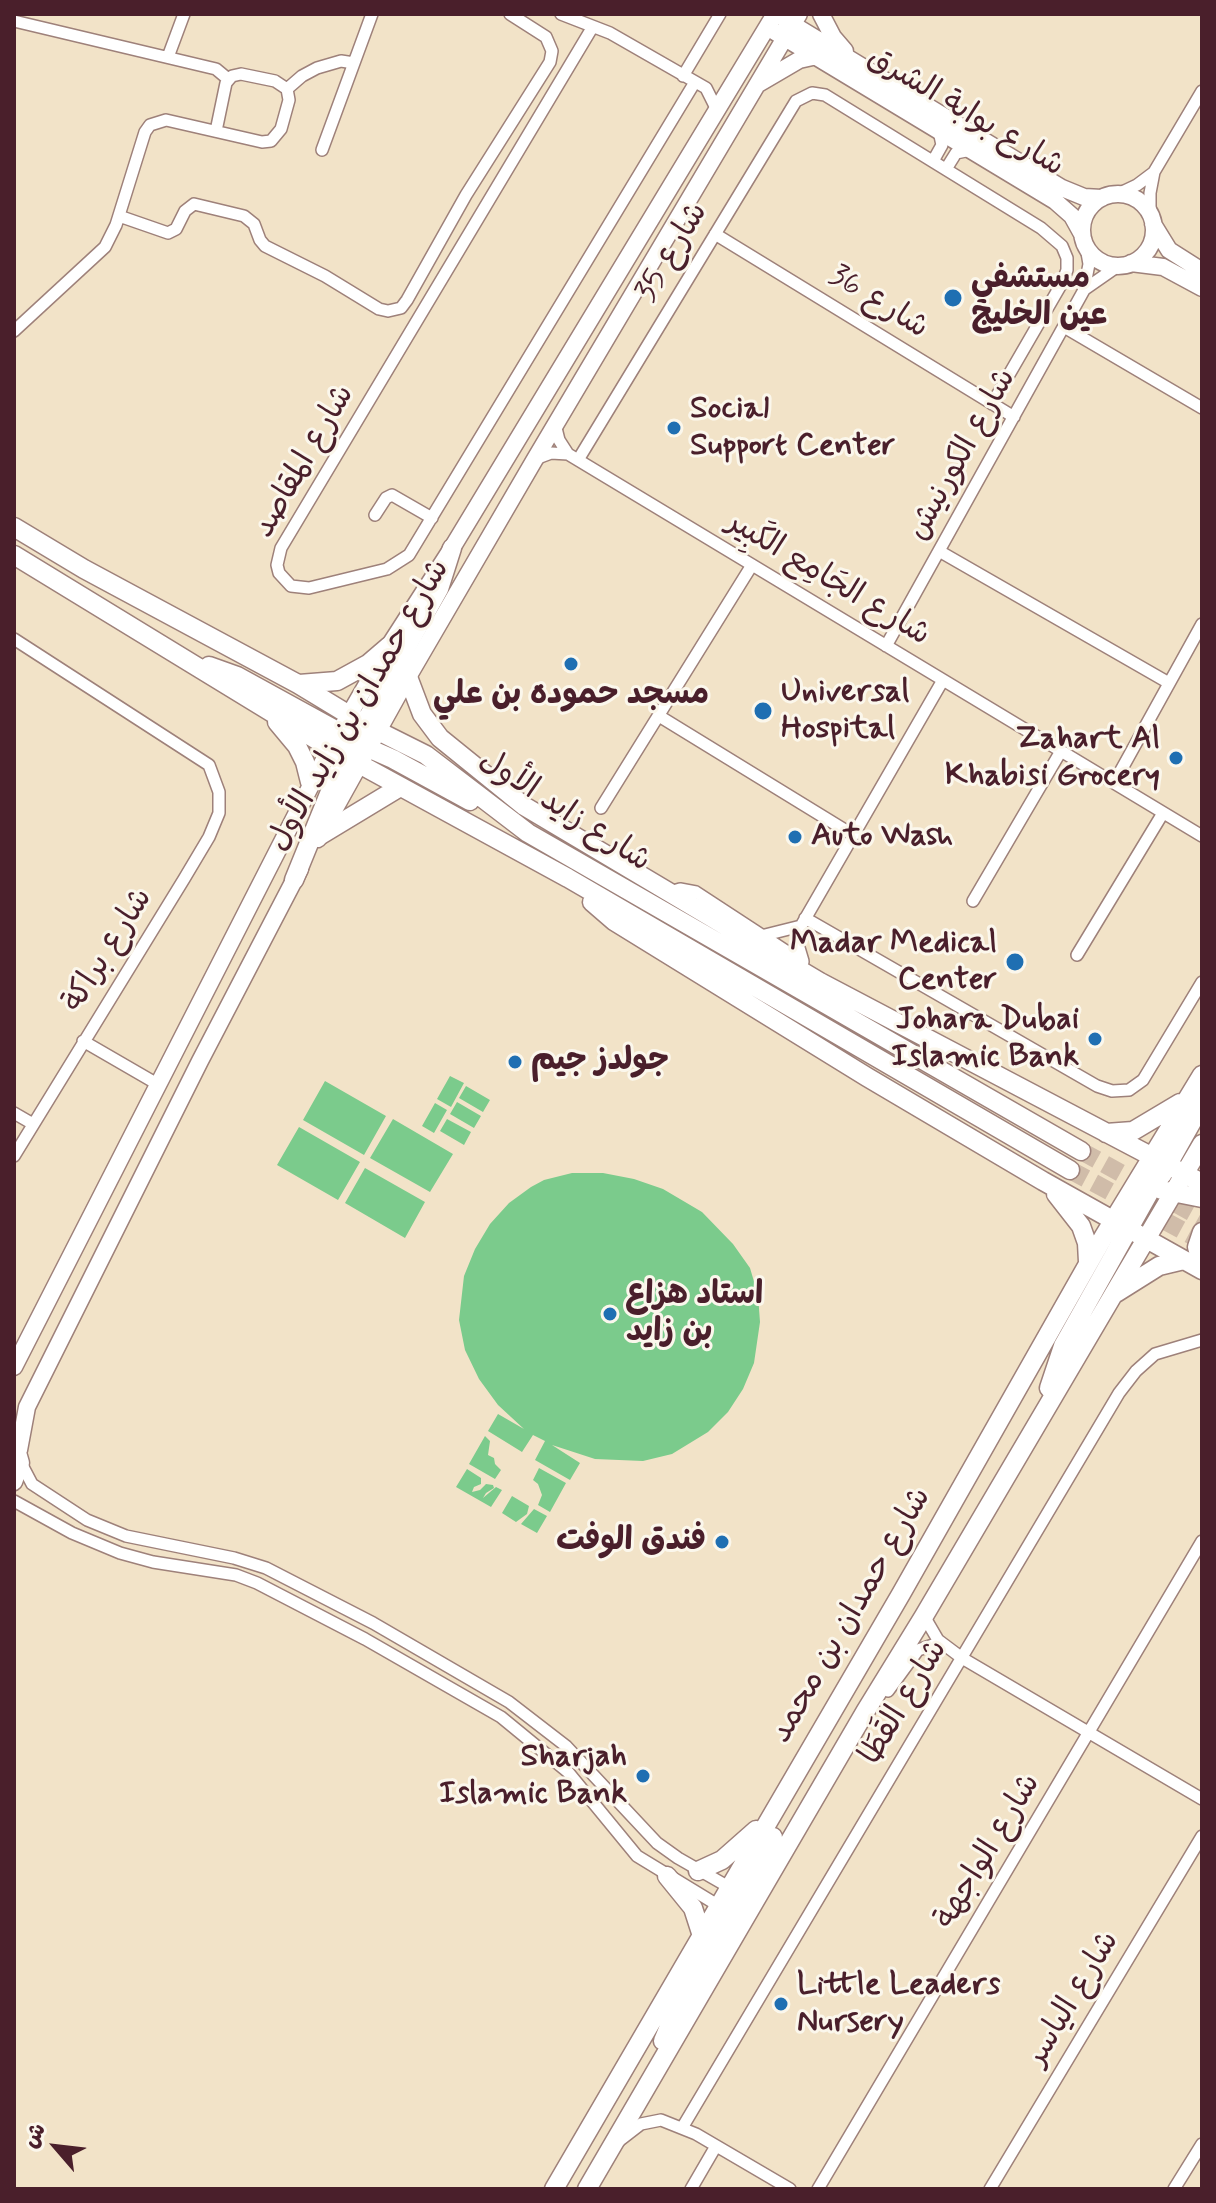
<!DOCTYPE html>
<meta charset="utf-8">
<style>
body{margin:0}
#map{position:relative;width:1216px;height:2203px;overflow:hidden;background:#f2e3c8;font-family:Mynerve,"Playpen Sans Arabic",sans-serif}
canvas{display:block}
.frame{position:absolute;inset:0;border:16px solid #4a1f2b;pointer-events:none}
.north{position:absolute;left:16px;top:2107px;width:80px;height:80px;-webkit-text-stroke:6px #fbf7ec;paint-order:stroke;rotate:298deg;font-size:22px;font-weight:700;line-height:32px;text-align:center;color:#4a1f2b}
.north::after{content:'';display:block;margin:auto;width:28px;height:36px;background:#4a1f2b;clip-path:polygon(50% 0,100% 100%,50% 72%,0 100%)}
</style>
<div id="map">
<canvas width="1216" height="2203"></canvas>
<div class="frame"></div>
<div class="north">ش</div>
</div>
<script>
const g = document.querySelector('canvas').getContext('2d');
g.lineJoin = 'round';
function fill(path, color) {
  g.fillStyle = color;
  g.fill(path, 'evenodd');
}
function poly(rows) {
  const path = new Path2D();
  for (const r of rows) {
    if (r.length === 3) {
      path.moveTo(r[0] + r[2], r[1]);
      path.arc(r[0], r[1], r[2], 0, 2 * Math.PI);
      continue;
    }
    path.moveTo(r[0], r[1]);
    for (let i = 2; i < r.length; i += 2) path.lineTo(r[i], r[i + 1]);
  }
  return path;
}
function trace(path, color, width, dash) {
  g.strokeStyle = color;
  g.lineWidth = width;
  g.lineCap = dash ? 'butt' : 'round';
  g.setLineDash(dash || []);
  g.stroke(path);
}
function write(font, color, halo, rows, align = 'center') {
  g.font = font + ' Mynerve,"Playpen Sans Arabic",sans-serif';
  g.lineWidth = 6;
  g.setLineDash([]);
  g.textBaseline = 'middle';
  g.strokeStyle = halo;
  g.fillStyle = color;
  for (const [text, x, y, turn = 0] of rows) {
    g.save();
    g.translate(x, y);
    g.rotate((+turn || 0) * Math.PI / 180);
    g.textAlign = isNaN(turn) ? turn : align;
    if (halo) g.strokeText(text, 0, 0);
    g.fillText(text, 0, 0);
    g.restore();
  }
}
fill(poly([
 [450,1076,464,1083,451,1107,437,1099],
 [325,1081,386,1116,364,1155,303,1120],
 [466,1086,490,1100,483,1112,459,1098],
 [457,1102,481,1116,474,1128,450,1114],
 [435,1103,447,1110,434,1133,422,1126],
 [393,1119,453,1154,430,1192,370,1158],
 [447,1119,471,1132,464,1145,440,1131],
 [299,1127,360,1162,338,1200,277,1165],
 [365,1168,425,1202,405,1238,345,1203],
 [572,1173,603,1173,634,1179,663,1189,702,1212,733,1244,750,1268,758,1295,760,1322,754,1363,743,1389,728,1412,708,1432,672,1454,643,1461,595,1459,552,1445,580,1463,570,1480,535,1460,545,1441,533,1435,522,1452,488,1431,498,1414,524,1429,498,1405,479,1379,465,1350,459,1320,464,1276,475,1249,490,1224,509,1203,531,1187,544,1180],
 [485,1436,490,1441,488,1455,494,1458,495,1464,501,1470,495,1479,469,1464],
 [539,1468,566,1483,550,1512,538,1505,542,1495,538,1484,533,1480],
 [467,1469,481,1478,481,1484,474,1487,472,1492,480,1490,486,1484,493,1485,494,1488,486,1493,483,1498,496,1487,502,1490,491,1507,456,1487],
 [512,1496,529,1506,527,1514,516,1522,502,1513],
 [534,1509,547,1516,537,1533,521,1524]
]), '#7bcb8c');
trace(poly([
 [1081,1151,1202,1218],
 [1070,1170,1202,1241]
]), '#d0bca9', 18, [18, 9]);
const street = poly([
 [561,14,610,33,706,88,717,110],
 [14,21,216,69,228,79],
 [592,28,281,548,277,565,279,573,291,586,309,588,387,569,409,555,695,82],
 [168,57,184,14],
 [683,76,720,14],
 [287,89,302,76,317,68,341,61,354,63],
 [322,150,372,14],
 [933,161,942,145,939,131],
 [946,169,956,153,971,150],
 [1118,194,1137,185,1153,173],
 [1150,214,1150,193,1154,172,1202,91],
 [119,216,168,233,176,229,185,211,194,204,244,216,254,224,260,240,265,246,325,276,379,309,388,311,401,308,407,300,466,195,550,62,552,51,546,37,510,14],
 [715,234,1014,417],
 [1085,289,1118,266],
 [1064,327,1202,408],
 [14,331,105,247,116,225,145,132,150,125,166,120,262,142,271,141,281,129,289,100,287,89,275,81,241,74,232,76,226,83,216,131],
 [555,424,559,440,568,454,1202,836],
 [535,459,551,453,568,454],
 [578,460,796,101,812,93,825,95,1041,228,1062,246,1067,258,1067,270,1062,283,992,404],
 [375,515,386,498,392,495,432,518],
 [939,551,1169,683],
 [14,639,209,765,219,792,219,813,209,837,184,879,14,1156],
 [886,646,1084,290,1089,264,1086,247],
 [659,716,853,835],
 [1114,783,1202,624],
 [601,808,752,565],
 [670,892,680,889,696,892,803,962],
 [973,901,1061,751],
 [805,918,1097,1086,1112,1091,1129,1090,1143,1080,1202,982],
 [765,935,801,926],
 [1077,955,1163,813],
 [803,961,797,941,801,926,943,680],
 [83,1041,159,1085],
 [14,1113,33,1124],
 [21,1463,32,1484,87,1520,126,1536,234,1558,266,1568,373,1623,509,1702,566,1746,657,1843,678,1858,734,1890],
 [14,1501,72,1533,120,1553,153,1562,236,1575,257,1583,365,1639,501,1717,568,1772,637,1856,724,1909],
 [924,1616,938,1640,962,1658,1202,1799],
 [888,1691,918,1650,933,1645,944,1647],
 [682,2128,1119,1393,1136,1371,1155,1354,1202,1340],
 [619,2141,641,2124,661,2120,696,2134,790,2189],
 [691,2189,716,2146],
 [818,2189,1202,1541],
 [990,2189,1202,1836],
 [1174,2189,1202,2144]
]);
const secondary = poly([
 [821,14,833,37,845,51],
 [784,19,1062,188,1084,197,1102,198],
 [775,32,1055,201,1072,216,1082,234],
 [758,84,799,60,817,56],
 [1118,230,36],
 [1153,224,1169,250,1202,271],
 [1131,263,1163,267,1202,288],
 [318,839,408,677,535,459,799,14],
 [14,1367,330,748,389,646,452,548,775,14],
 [19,1450,27,1407,200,1061,300,869],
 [14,1482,21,1463,15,1442]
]);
const primary = poly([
 [14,527,84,569,298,684,364,724,426,755,528,833,1081,1151],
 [14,555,330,748,568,878,1070,1170],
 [209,666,237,676,339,732,352,735,371,732],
 [408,677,422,714,440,738,524,806,820,982,1202,1183],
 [299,684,337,681,368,664,389,646],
 [277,722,297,746,305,762,310,782],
 [349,747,368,748,393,759,470,801],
 [359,764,357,747,364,724,439,589,452,548],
 [319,836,400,787],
 [294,880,349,745],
 [592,902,614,921,867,1077,1043,1181,1202,1270],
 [1106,1133,1133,1131,1180,1103],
 [1162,1175,1202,1104],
 [1162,1190,1202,1198],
 [1056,1194,1081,1226,1087,1243,1088,1262],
 [1202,1232,1197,1247,1202,1264],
 [1116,1293,1159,1266,1184,1260],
 [1049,1388,1063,1346,1150,1191,1154,1175,1151,1157],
 [698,1871,722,1860,756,1830],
 [667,1876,693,1908,702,1936],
 [740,1911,741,1895,773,1837],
 [663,2041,674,2015,734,1908,734,1896,729,1888],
 [554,2189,901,1594,1104,1236,1202,1075],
 [587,2189,865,1712,924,1616,1202,1144]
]);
trace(street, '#9e817a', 14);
trace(secondary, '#9e817a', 19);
trace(primary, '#9e817a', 21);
trace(street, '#fff', 11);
trace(secondary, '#fff', 16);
trace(primary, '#fff', 18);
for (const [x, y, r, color] of [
 [953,298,10,"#1f6fb2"],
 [674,428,8,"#1f6fb2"],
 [571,664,8,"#1f6fb2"],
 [763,711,10,"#1f6fb2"],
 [1176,758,8,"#1f6fb2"],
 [795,837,8,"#1f6fb2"],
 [1015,962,10,"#1f6fb2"],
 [1095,1039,8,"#1f6fb2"],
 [515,1062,8,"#1f6fb2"],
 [610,1314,8,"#1f6fb2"],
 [722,1542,8,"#1f6fb2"],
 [643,1776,8,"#1f6fb2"],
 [781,2004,8,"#1f6fb2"]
]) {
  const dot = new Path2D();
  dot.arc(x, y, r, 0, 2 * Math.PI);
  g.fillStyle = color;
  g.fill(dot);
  trace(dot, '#fbf7ec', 3);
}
write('32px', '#4a1f2b', '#fbf7ec', [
 ["شارع بوابة الشرق",965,113,31],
 ["شارع 35",673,253,-59],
 ["شارع 36",878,303,32],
 ["شارع الكورنيش",963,455,-61],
 ["شارع المقاصد",305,462,-60],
 ["شارع الجَامِع الكَبِير",828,580,31],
 ["شارع حمدان بن زايد الأول",360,706,-60],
 ["شارع زايد الأول",564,812,33],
 ["شارع براكة",109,951,-58],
 ["شارع حمدان بن محمد",852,1616,-60],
 ["شارع القَطَا",905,1703,-59],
 ["شارع الواجهة",989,1852,-59],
 ["شارع الياسر",1074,1999,-59]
]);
write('bold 32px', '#4a1f2b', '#fbf7ec', [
 ["مستشفي",971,280],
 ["عين الخليج",971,317],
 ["Social",690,410],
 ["Support Center",690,447],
 ["Universal",781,693],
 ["Hospital",781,730],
 ["مسجد حموده بن علي",571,696,"center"],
 ["Zahart Al",1160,740,"right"],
 ["Khabisi Grocery",1160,777,"right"],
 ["Auto Wash",811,837],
 ["Madar Medical",997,944,"right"],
 ["Center",997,981,"right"],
 ["Johara Dubai",1079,1021,"right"],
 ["Islamic Bank",1079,1058,"right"],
 ["جولدز جيم",531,1062],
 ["استاد هزاع",626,1296],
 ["بن زايد",626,1333],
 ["فندق الوفت",706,1542,"right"],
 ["Sharjah",627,1758,"right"],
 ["Islamic Bank",627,1795,"right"],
 ["Little Leaders",797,1986],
 ["Nursery",797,2023]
], 'left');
</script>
